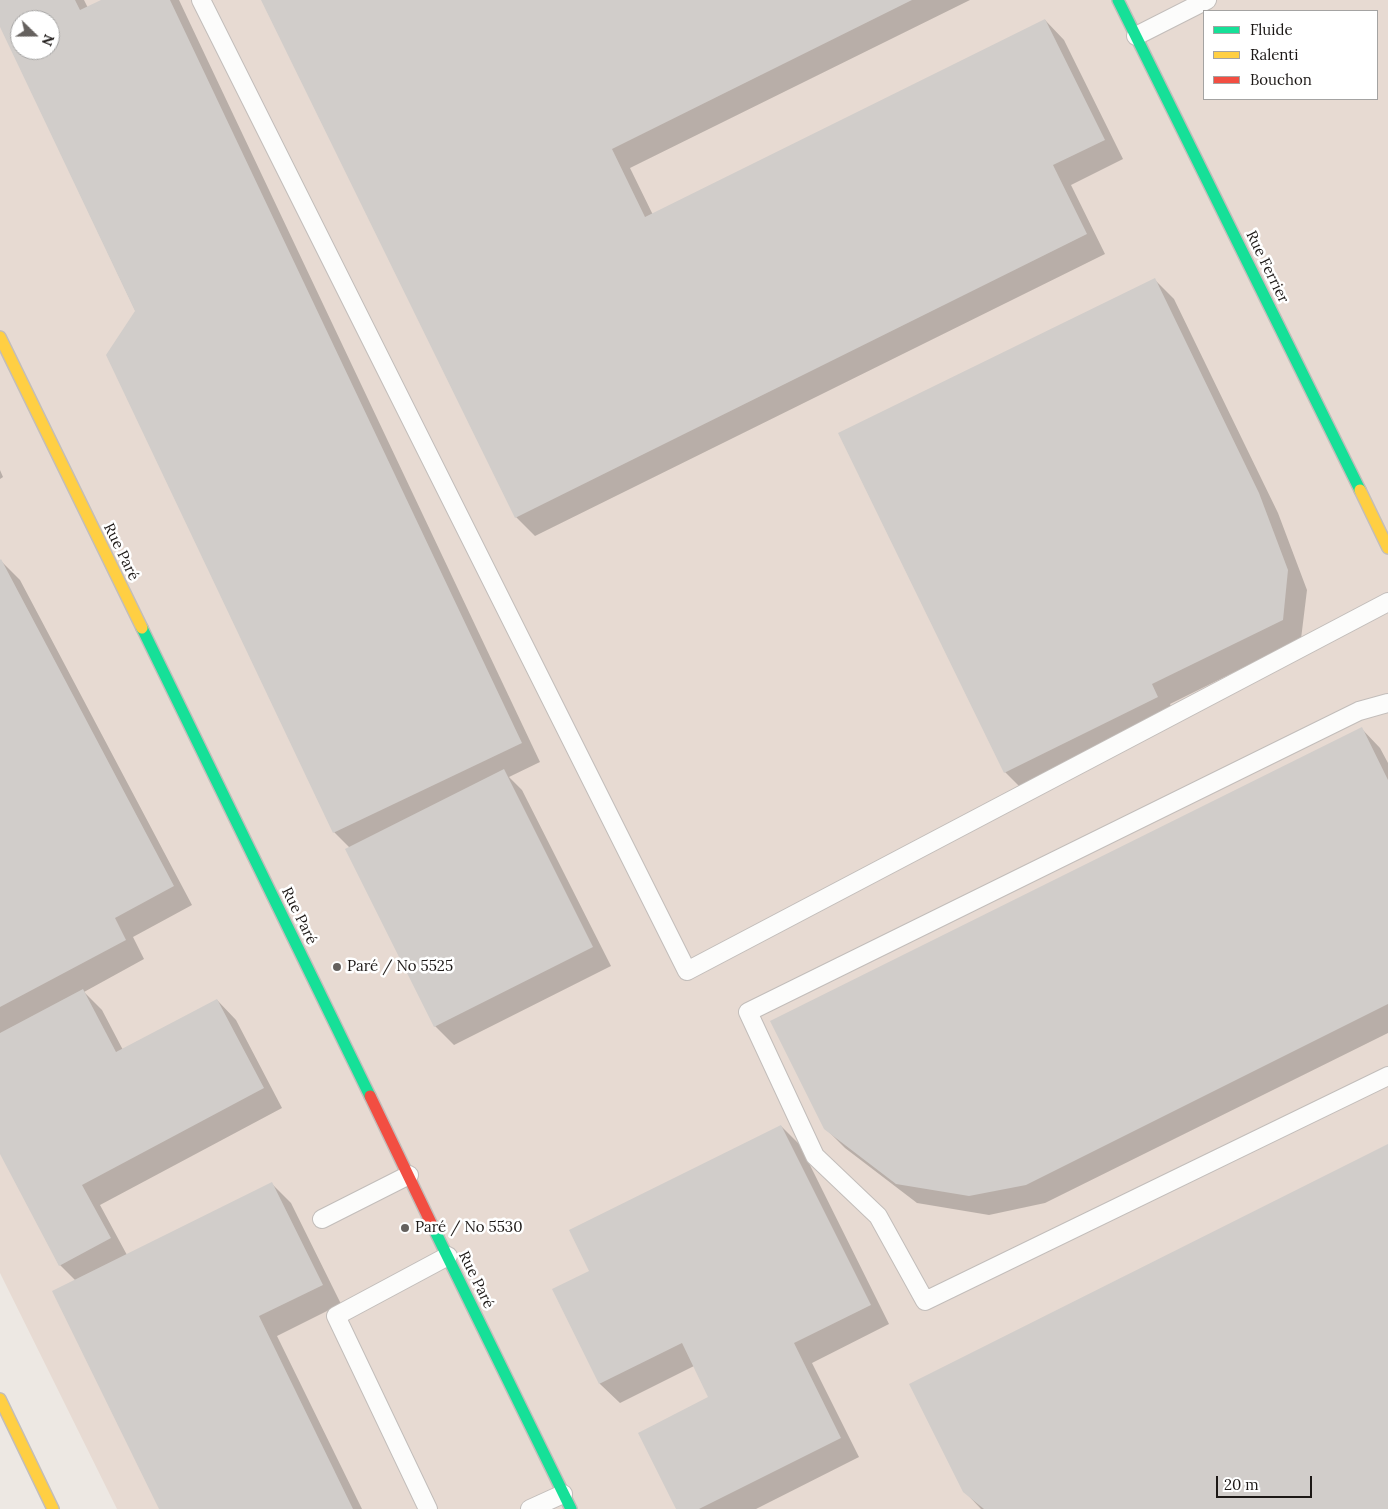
<!DOCTYPE html>
<meta charset="utf-8">
<style>
body{margin:0}
#map{position:relative;width:1388px;height:1509px;overflow:hidden;background:#ede8e3;font-family:Lora,serif}
canvas{display:block}
.legend{position:absolute;left:1203px;top:10px;width:175px;height:90px;box-sizing:border-box;background:#fff;border:1px solid #a4a3a2;margin:0;padding:6px 9px;list-style:none;font-size:15px;color:#1c1816}
.legend li{display:flex;align-items:center;gap:10px;height:25px}
.legend b{width:25px;border:1px solid #a4a3a2}
.north{position:absolute;left:10px;top:10px;width:50px;height:50px;box-sizing:border-box;background:#fff;border:1px solid #a4a3a2;border-radius:50%;rotate:112deg;font-size:14px;font-weight:700;line-height:20px;text-align:center;color:#1c1816}
.north::after{content:'';display:block;margin:auto;width:18px;height:22px;background:#65615e;clip-path:polygon(50% 0,100% 100%,50% 72%,0 100%)}
.scale{position:absolute;left:1216px;top:1476px;width:96px;height:22px;box-sizing:border-box;border:2px solid #1c1816;border-top:0;padding-left:6px;font-size:15px;line-height:18px;white-space:nowrap;color:#1c1816;-webkit-text-stroke:4px #fff;paint-order:stroke}
</style>
<div id="map">
<canvas width="1388" height="1509"></canvas>
<ul class="legend">
<li><b style="height:6px;background:#16e098"></b>Fluide</li>
<li><b style="height:6px;background:#ffcf43"></b>Ralenti</li>
<li><b style="height:6px;background:#f24e42"></b>Bouchon</li>
</ul>
<div class="north">N</div>
<div class="scale">20 m</div>
</div>
<script>
const g = document.querySelector('canvas').getContext('2d');
g.lineJoin = 'round';
function fill(path, color) {
  g.fillStyle = color;
  g.fill(path, 'evenodd');
}
function poly(rows) {
  const path = new Path2D();
  for (const r of rows) {
    path.moveTo(r[0], r[1]);
    for (let i = 2; i < r.length; i += 2) path.lineTo(r[i], r[i + 1]);
  }
  return path;
}
function trace(path, color, width, dash) {
  g.strokeStyle = color;
  g.lineWidth = width;
  g.lineCap = dash ? 'butt' : 'round';
  g.setLineDash(dash || []);
  g.stroke(path);
}
function write(font, color, halo, rows, align = 'center') {
  g.font = font + ' Lora,serif';
  g.lineWidth = 5;
  g.setLineDash([]);
  g.textBaseline = 'middle';
  g.strokeStyle = halo;
  g.fillStyle = color;
  for (const [text, x, y, turn = 0] of rows) {
    g.save();
    g.translate(x, y);
    g.rotate((+turn || 0) * Math.PI / 180);
    g.textAlign = isNaN(turn) ? turn : align;
    if (halo) g.strokeText(text, 0, 0);
    g.fillText(text, 0, 0);
    g.restore();
  }
}
fill(poly([
 [0,0,1388,0,1388,1509,117,1509,0,1273],
 [1204,11,1377,11,1377,99,1204,99],
 [20,20,50,20,50,50,20,50]
]), '#e7dad2');
fill(poly([
 [0,0,84,0,88,8,104,0,179,0,540,762,509,777,522,790,611,966,454,1045,435,1026,350,848,334,832,136,312,0,24],
 [20,20,50,20,50,50,20,50],
 [262,0,970,0,630,168,653,215,1045,20,1064,40,1123,159,1071,185,1105,254,535,536,516,517],
 [1155,280,1174,299,1278,513,1307,590,1301,639,1170,704,1176,717,1024,791,1005,772],
 [0,470,3,477,0,479],
 [0,561,1,561,20,580,192,905,133,937,144,959,84,992,102,1010,123,1050,217,1000,236,1020,282,1108,100,1205,127,1255,272,1184,291,1203,341,1304,277,1336,362,1509,160,1509,76,1281,60,1265,0,1152],
 [1361,728,1380,748,1388,763,1388,1033,1045,1203,989,1215,917,1203,845,1148,825,1128],
 [781,1126,800,1145,889,1324,812,1363,859,1457,756,1509,677,1509,710,1398,694,1366,620,1403,600,1384,554,1290,591,1271],
 [1388,1145,1388,1509,981,1509,964,1491]
]), '#0003');
fill(poly([
 [0,0,75,0,80,10,101,0,170,0,522,743,333,833,106,355,135,311,0,27],
 [20,20,50,20,50,50,20,50],
 [261,0,912,0,612,149,645,217,1045,19,1105,140,1053,165,1087,234,515,518],
 [1155,278,1259,493,1288,570,1283,620,1152,684,1158,697,1004,773,838,433],
 [1,559,174,886,115,918,126,940,0,1007,0,560],
 [1362,727,1388,780,1388,1004,1026,1185,969,1196,896,1184,824,1129,770,1021],
 [504,769,593,947,434,1027,345,849],
 [83,989,116,1052,217,999,264,1088,82,1185,111,1238,59,1266,0,1154,0,1033],
 [781,1125,871,1305,794,1343,841,1438,699,1509,676,1509,638,1433,708,1397,682,1343,599,1384,552,1289,589,1271,569,1230],
 [1388,1144,1388,1509,984,1509,963,1492,909,1384],
 [272,1182,323,1285,259,1316,353,1509,159,1509,52,1291]
]), '#d1cdca');
const lane = poly([
 [201,0,687,971,1388,602],
 [1136,36,1207,0],
 [1388,703,1359,711,748,1012,815,1156,878,1216,925,1301,1388,1076],
 [322,1219,409,1175],
 [428,1509,336,1316,448,1256],
 [530,1509,563,1494]
]);
const fast = poly([
 [1118,0,1360,490],
 [142,628,370,1096],
 [432,1225,571,1509]
]);
const slow = poly([
 [0,337,142,628],
 [1360,490,1388,548],
 [0,1399,53,1509]
]);
const jam = poly([
 [370,1096,432,1225]
]);
trace(lane, '#c2bdba', 20);
trace(fast, '#c2bdba', 14);
trace(slow, '#c2bdba', 14);
trace(jam, '#c2bdba', 14);
trace(lane, '#fcfcfb', 18);
trace(fast, '#16e098', 11);
trace(slow, '#ffcf43', 11);
trace(jam, '#f24e42', 11);
for (const [x, y, r, color] of [
 [337,967,5,"#65615e"],
 [405,1228,5,"#65615e"]
]) {
  const dot = new Path2D();
  dot.arc(x, y, r, 0, 2 * Math.PI);
  g.fillStyle = color;
  g.fill(dot);
  trace(dot, '#fff', 2);
}
write('15px', '#1c1816', '#fff', [
 ["Rue Ferrier",1267,267,64],
 ["Rue Paré",121,552,64],
 ["Rue Paré",299,916,64],
 ["Rue Paré",476,1280,64]
]);
write('15px', '#1c1816', '#fff', [
 ["Paré / No 5525",347,967],
 ["Paré / No 5530",415,1228]
], 'left');
</script>
